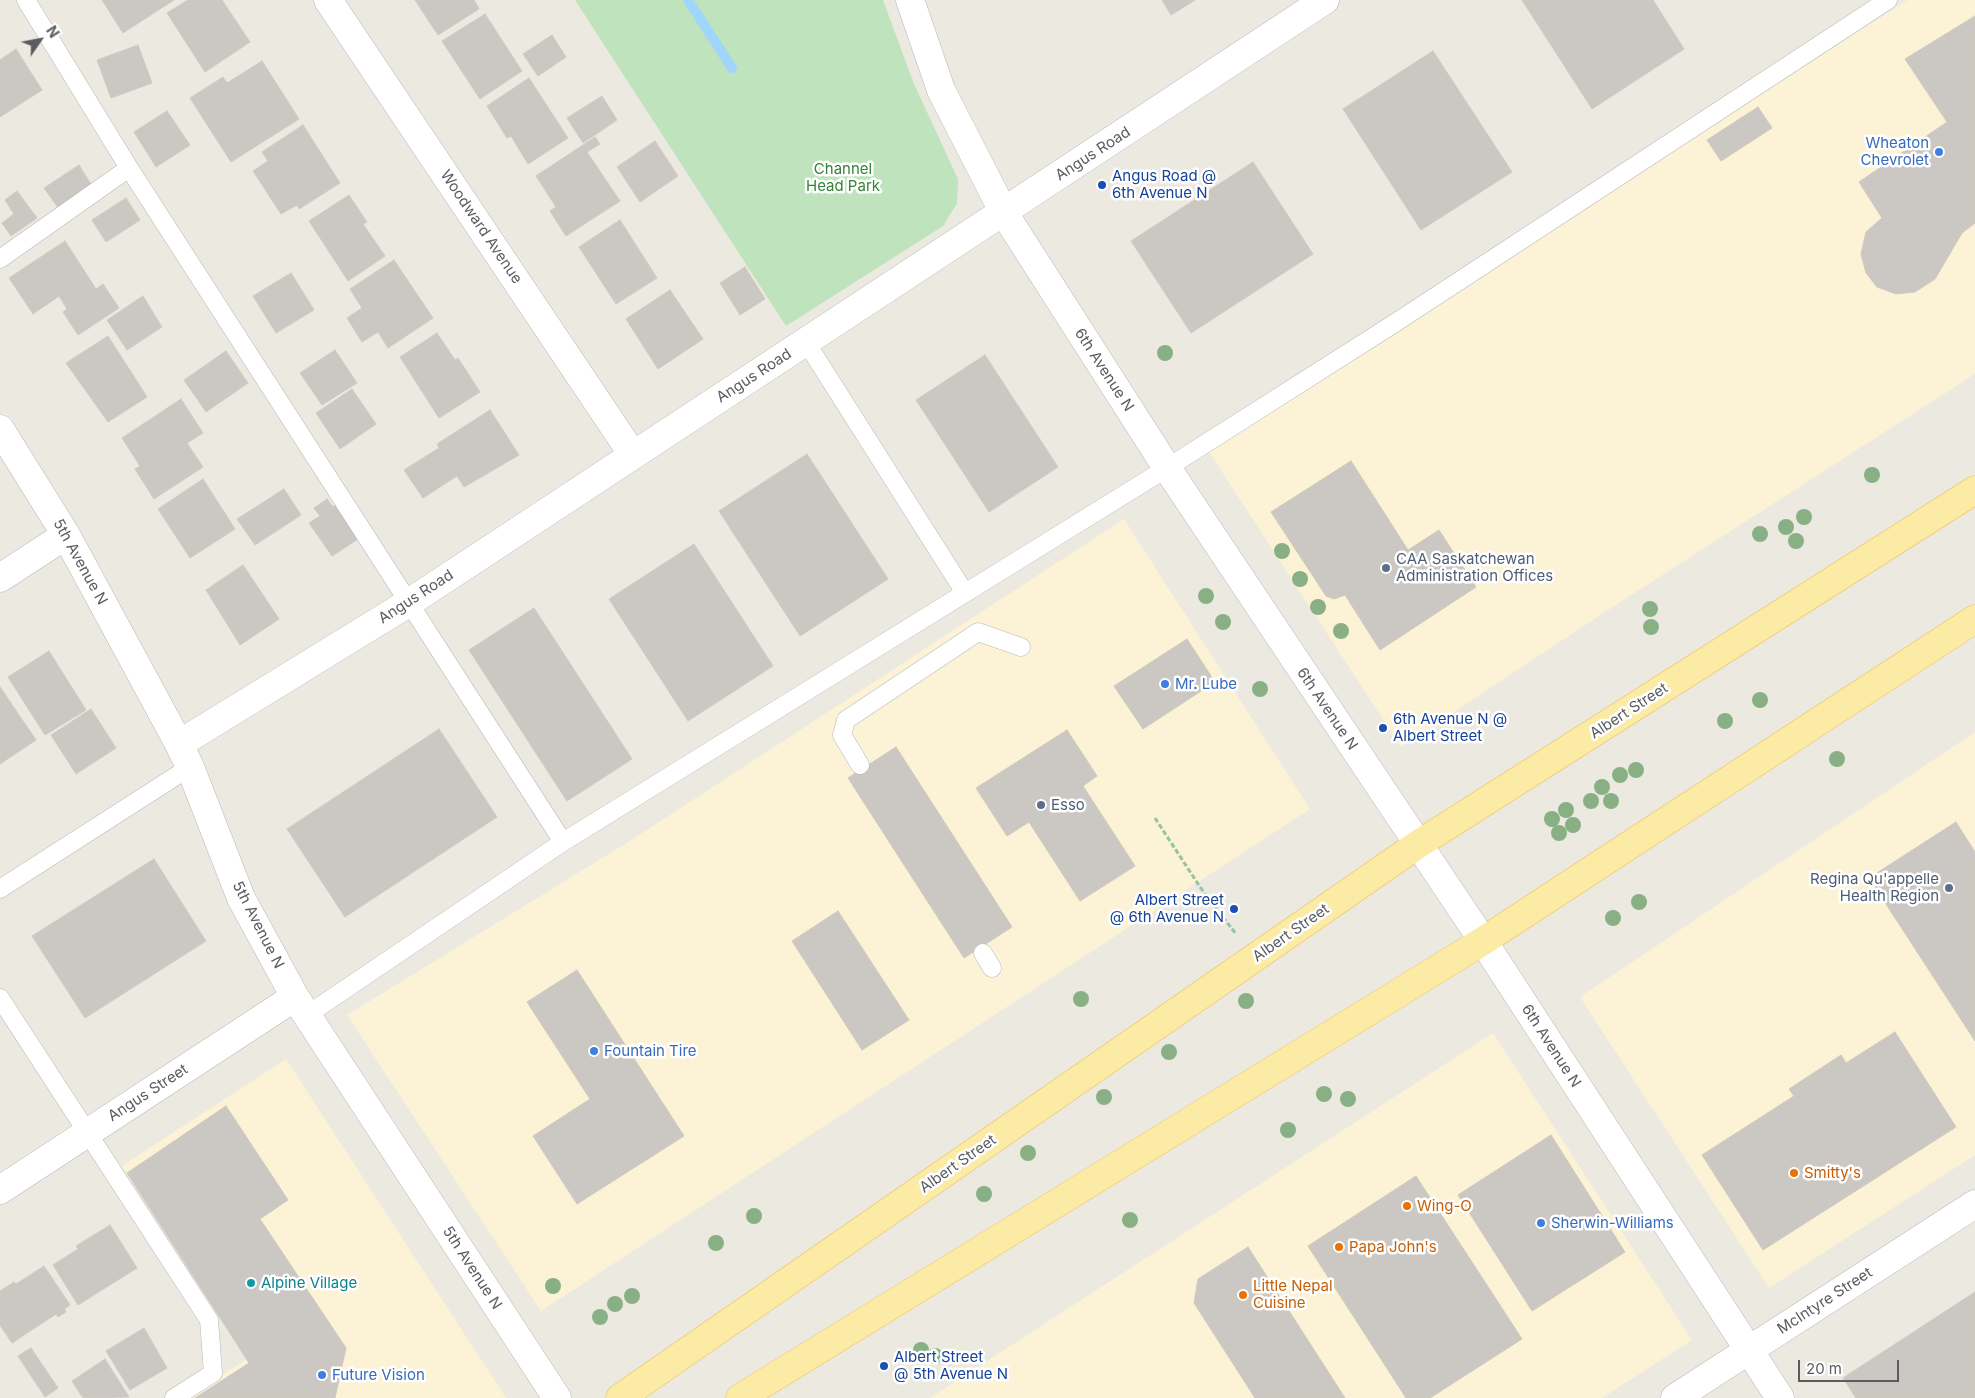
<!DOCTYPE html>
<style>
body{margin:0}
#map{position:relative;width:1975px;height:1398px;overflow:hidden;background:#ece9e0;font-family:Inter,sans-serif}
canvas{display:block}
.north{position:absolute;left:15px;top:15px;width:50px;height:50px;-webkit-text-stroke:4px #fff;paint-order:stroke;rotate:57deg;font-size:14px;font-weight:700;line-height:20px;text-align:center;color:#595d61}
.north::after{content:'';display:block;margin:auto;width:18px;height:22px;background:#595d61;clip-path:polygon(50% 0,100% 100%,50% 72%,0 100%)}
.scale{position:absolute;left:1798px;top:1360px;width:101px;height:22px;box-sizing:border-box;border:2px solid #595d61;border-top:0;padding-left:6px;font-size:15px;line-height:18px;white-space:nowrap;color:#595d61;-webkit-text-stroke:4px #fff;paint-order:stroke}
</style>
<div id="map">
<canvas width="1975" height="1398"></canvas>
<div class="north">N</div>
<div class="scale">20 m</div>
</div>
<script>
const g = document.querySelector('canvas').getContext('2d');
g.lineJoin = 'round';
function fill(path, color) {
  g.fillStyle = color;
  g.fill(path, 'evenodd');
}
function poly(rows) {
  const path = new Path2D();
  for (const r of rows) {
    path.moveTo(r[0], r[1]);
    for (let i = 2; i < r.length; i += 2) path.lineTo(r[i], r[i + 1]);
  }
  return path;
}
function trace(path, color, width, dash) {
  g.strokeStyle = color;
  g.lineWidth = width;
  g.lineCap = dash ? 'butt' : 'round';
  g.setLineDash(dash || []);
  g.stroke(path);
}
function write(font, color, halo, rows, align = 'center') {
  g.font = font + ' Inter,sans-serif';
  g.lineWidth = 5;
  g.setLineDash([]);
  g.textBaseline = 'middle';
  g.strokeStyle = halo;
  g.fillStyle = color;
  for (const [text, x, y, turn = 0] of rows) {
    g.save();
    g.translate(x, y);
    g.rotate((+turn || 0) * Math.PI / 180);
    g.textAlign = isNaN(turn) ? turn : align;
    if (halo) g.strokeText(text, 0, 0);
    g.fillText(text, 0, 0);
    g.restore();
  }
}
fill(poly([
 [1907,0,1975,0,1975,374,1608,610,1401,747,1209,452],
 [1124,519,1310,809,541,1311,347,1015,633,839],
 [1975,732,1975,1155,1769,1288,1580,997],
 [1493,1033,1692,1340,1602,1398,930,1398],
 [286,1059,506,1398,186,1398,247,1359,122,1166]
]), '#fcf2d5');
fill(poly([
 [575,0,883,0,914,84,958,179,957,203,943,226,786,326]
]), '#bee3bd');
trace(poly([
 [688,0,732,68]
]), '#a0d6fc', 10);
const building = poly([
 [102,0,174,0,123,33,102,0],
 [188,0,222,0,250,42,205,72,167,13,188,0],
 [415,0,474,0,479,9,438,35,415,0],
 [1162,0,1195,0,1171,15,1162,0],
 [1522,0,1653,0,1684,49,1592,109,1522,0],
 [485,14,522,71,480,99,442,41,485,14],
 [1975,16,1975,223,1962,233,1935,279,1915,292,1896,294,1877,287,1866,273,1861,254,1866,232,1882,218,1859,182,1947,122,1905,59,1975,16],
 [552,35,566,57,538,76,523,54,552,35],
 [138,45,152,83,111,98,97,60,138,45],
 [16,49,42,90,0,117,0,60,16,49],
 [1433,51,1512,172,1421,230,1343,109,1433,51],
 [262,61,299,119,231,162,190,98,223,77,227,83,262,61],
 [529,78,568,138,528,164,511,136,507,138,487,106,529,78],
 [602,96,617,120,583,143,567,118,602,96],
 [1758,107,1772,128,1721,161,1707,140,1758,107],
 [167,111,190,145,156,167,134,132,167,111],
 [303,125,340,183,299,209,297,205,281,214,253,171,268,161,262,152,303,125],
 [595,137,600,144,587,152,620,201,566,236,550,211,556,207,536,176,595,137],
 [655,141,678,176,640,202,617,167,655,141],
 [1253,162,1313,254,1191,333,1131,241,1253,162],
 [79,165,92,186,59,209,44,188,79,165],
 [17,191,37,218,11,236,2,223,14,214,5,200,17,191],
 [349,195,367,222,363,224,385,256,348,281,309,221,349,195],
 [126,198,140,220,106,242,92,220,126,198],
 [620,220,657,278,616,304,579,247,620,220],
 [65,241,96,289,103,284,119,308,78,335,63,312,67,309,59,296,33,314,9,278,65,241],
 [394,260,433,318,388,348,378,332,362,342,347,318,362,308,350,289,394,260],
 [745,267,765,299,740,315,720,283,745,267],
 [291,273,314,310,276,333,253,296,291,273],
 [670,290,703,339,658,369,626,319,670,290],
 [143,296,162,327,127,350,107,320,143,296],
 [437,333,455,360,458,358,480,392,439,418,400,357,437,333],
 [108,336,147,397,108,422,66,363,108,336],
 [335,350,357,383,322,405,300,373,335,350],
 [226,351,248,383,206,412,184,380,226,351],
 [985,355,1058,467,989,512,916,400,985,355],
 [352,389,376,424,340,449,316,413,352,389],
 [181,399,203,433,187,443,203,467,154,499,135,469,140,466,122,438,181,399],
 [490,410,519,455,464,487,457,476,423,498,404,470,439,448,437,444,490,410],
 [807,454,888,579,800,636,719,511,807,454],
 [1351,461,1408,550,1439,530,1476,587,1380,650,1345,595,1334,599,1326,596,1271,512,1351,461],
 [203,479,235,529,190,558,158,509,203,479],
 [284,489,301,515,255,545,237,519,284,489],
 [327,499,333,507,335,505,358,539,332,556,309,523,320,516,314,508,327,499],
 [694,544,773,666,688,721,609,599,694,544],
 [243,565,279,619,240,645,206,590,243,565],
 [534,608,632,759,567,801,469,650,534,608],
 [1187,639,1215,682,1143,729,1114,686,1187,639],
 [49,651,86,710,45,735,8,677,49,651],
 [0,687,36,740,0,764,0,687],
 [91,709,116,748,76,774,51,735,91,709],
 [439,729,497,817,345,917,287,829,439,729],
 [1067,730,1097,776,1083,786,1135,866,1080,901,1029,822,1007,836,976,788,1067,730],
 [896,747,1012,927,964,958,848,778,896,747],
 [1956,822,1975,852,1975,1041,1869,878,1956,822],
 [154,859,206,941,85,1018,32,936,154,859],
 [838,911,909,1020,862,1050,792,941,838,911],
 [577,970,684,1136,577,1204,533,1136,590,1099,527,1002,577,970],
 [1895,1032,1956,1127,1763,1250,1702,1155,1794,1096,1789,1089,1841,1055,1846,1063,1895,1032],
 [226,1106,288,1200,260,1219,346,1348,335,1398,195,1398,249,1363,127,1173,226,1106],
 [1551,1135,1625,1252,1532,1311,1458,1195,1551,1135],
 [1416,1176,1522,1339,1430,1398,1406,1398,1308,1246,1416,1176],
 [110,1225,137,1268,78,1305,53,1265,78,1249,76,1246,110,1225],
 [1248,1247,1345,1398,1255,1398,1194,1303,1198,1279,1248,1247],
 [44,1266,70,1305,64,1309,66,1312,58,1317,56,1314,12,1343,0,1325,0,1291,14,1282,16,1284,44,1266],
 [1975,1292,1975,1398,1856,1398,1843,1378,1975,1292],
 [144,1328,167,1368,130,1390,106,1351,144,1328],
 [31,1348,58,1388,45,1397,18,1356,31,1348],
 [105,1359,129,1397,83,1398,72,1381,105,1359]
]);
fill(building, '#cbc7c2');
trace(building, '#d0cabf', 1);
const lane = poly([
 [26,0,129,168,563,842,1167,468,1395,323,1888,0],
 [0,259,129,168],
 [806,342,965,593],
 [860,765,842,735,846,720,978,632,1021,647],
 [0,889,190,767],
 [983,953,992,968],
 [0,998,209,1320,213,1373,174,1398],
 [307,1015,563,842]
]);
const street = poly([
 [328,0,633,455],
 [0,429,66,535,179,744,190,767,241,898,295,997,557,1398],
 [0,578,66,535],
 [179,744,410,602,1325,0],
 [0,1190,295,997],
 [1675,1398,1975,1204]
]);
const secondary = poly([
 [910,0,941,90,1004,213,1167,468,1483,941,1780,1398]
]);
const primary = poly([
 [620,1398,1417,845,1975,490],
 [740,1398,1483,941,1975,619]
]);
trace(lane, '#b6b8bd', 19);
trace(street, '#b6b8bd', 29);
trace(secondary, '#b4b8bd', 29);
trace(primary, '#ebbe59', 29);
trace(poly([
 [1155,818,1200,887,1236,934]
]), '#97c3a2', 3, [5, 2.5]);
trace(lane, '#fff', 18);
trace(street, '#fff', 28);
trace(secondary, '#fff', 28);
trace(primary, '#fceba5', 28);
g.fillStyle = '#88b084';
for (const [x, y] of [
 [1165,353],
 [1872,475],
 [1804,517],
 [1786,527],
 [1760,534],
 [1796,541],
 [1282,551],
 [1300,579],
 [1206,596],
 [1318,607],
 [1650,609],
 [1223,622],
 [1651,627],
 [1341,631],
 [1260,689],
 [1760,700],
 [1725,721],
 [1837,759],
 [1636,770],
 [1620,775],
 [1602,787],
 [1591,801],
 [1611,801],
 [1566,810],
 [1552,819],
 [1573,825],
 [1559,833],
 [1639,902],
 [1613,918],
 [1081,999],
 [1246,1001],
 [1169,1052],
 [1324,1094],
 [1104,1097],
 [1348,1099],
 [1288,1130],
 [1028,1153],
 [984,1194],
 [754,1216],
 [1130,1220],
 [716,1243],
 [553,1286],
 [632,1296],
 [615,1304],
 [600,1317],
 [921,1350],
 [935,1356]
]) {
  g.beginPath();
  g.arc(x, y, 8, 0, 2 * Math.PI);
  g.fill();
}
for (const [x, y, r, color] of [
 [1939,152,5,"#3f7fe0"],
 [1102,185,5,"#1a4fb4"],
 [1386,568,5,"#5c6f8a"],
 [1165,684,5,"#3f7fe0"],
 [1383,728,5,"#1a4fb4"],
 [1041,805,5,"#5c6f8a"],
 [1949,888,5,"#5c6f8a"],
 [1234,909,5,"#1a4fb4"],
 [594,1051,5,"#3f7fe0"],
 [1794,1173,5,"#e8710a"],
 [1407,1206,5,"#e8710a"],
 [1541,1223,5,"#3f7fe0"],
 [1339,1247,5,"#e8710a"],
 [251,1283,5,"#0f9aa8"],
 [1243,1295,5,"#e8710a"],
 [884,1366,5,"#1a4fb4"],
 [322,1375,5,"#3f7fe0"]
]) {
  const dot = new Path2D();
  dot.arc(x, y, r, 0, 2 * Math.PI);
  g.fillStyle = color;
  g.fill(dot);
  trace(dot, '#fff', 2);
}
write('15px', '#366cbe', '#fff', [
 ["Wheaton",1929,143,"right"],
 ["Chevrolet",1929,160,"right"],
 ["Mr. Lube",1175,684],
 ["Fountain Tire",604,1051],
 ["Sherwin-Williams",1551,1223],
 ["Future Vision",332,1375]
], 'left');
write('15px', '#595d61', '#fff', [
 ["Angus Road",1093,154,-33],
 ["Woodward Avenue",481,227,56],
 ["6th Avenue N",1104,370,57],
 ["Angus Road",754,376,-33],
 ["5th Avenue N",80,562,61],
 ["Angus Road",416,597,-33],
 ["6th Avenue N",1327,709,56],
 ["Albert Street",1629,711,-33],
 ["5th Avenue N",258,925,63],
 ["Albert Street",1291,933,-35],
 ["6th Avenue N",1551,1046,57],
 ["Angus Street",148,1093,-33],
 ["Albert Street",958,1164,-35],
 ["5th Avenue N",472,1268,57],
 ["McIntyre Street",1825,1301,-33]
]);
write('15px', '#378238', '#fff', [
 ["Channel",843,169],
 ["Head Park",843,186]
]);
write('15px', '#164399', '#fff', [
 ["Angus Road @",1112,176],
 ["6th Avenue N",1112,193],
 ["6th Avenue N @",1393,719],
 ["Albert Street",1393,736],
 ["Albert Street",1224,900,"right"],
 ["@ 6th Avenue N",1224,917,"right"],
 ["Albert Street",894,1357],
 ["@ 5th Avenue N",894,1374]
], 'left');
write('15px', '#4e5e75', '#fff', [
 ["CAA Saskatchewan",1396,559],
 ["Administration Offices",1396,576],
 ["Esso",1051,805],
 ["Regina Qu'appelle",1939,879,"right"],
 ["Health Region",1939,896,"right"]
], 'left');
write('15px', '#c56008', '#fff', [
 ["Smitty's",1804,1173],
 ["Wing-O",1417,1206],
 ["Papa John's",1349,1247],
 ["Little Nepal",1253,1286],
 ["Cuisine",1253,1303]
], 'left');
write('15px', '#0d838f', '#fff', [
 ["Alpine Village",261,1283]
], 'left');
</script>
